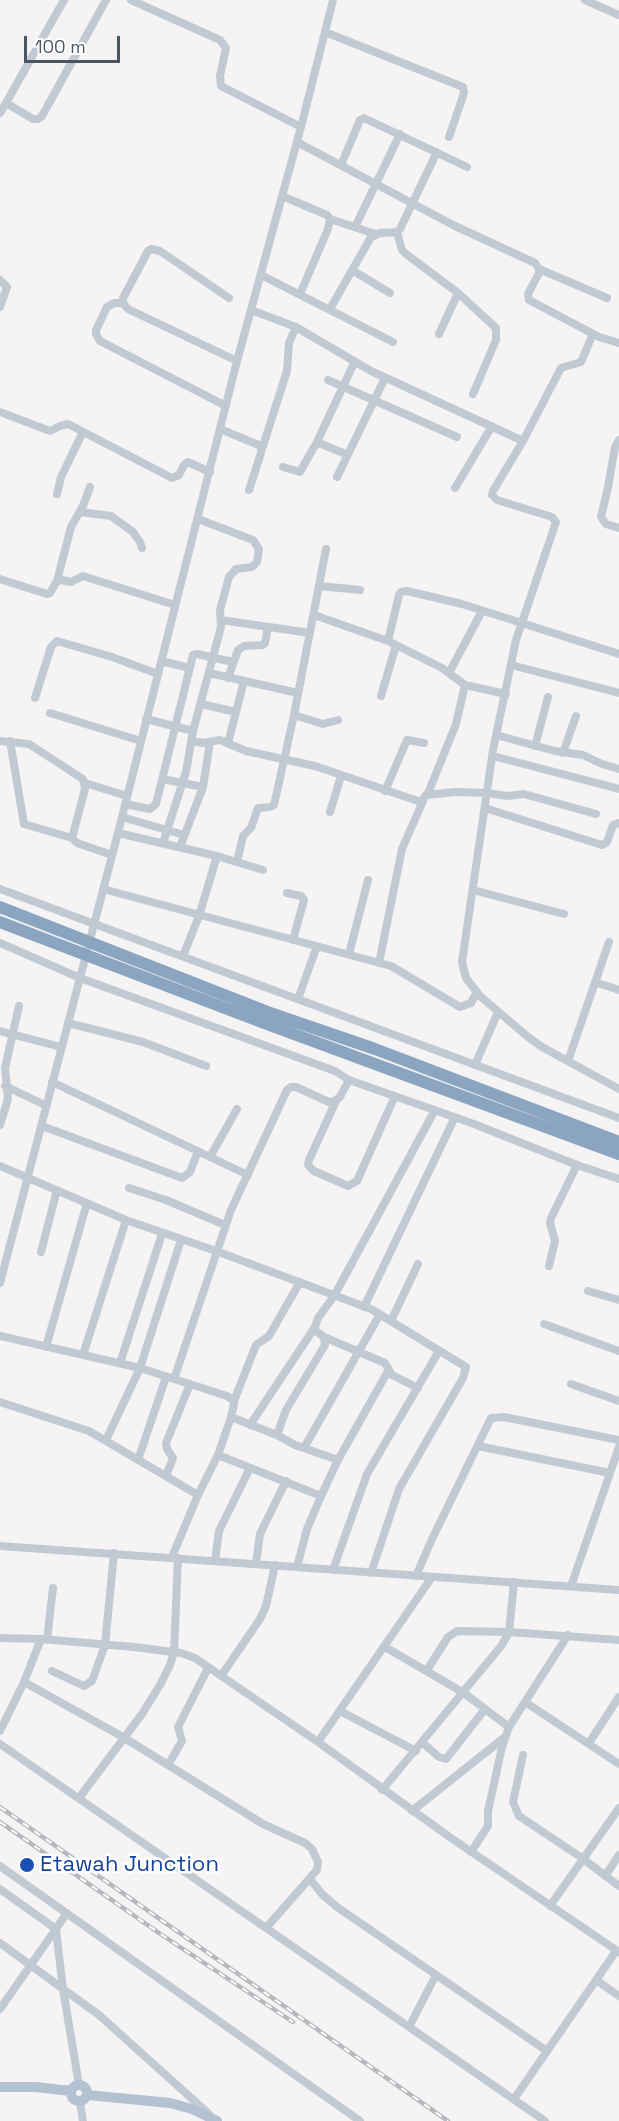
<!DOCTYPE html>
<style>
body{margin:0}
#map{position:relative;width:619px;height:2121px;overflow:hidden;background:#f5f3f3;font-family:"Space Grotesk",sans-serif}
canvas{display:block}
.scale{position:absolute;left:24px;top:36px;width:96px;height:27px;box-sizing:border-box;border:3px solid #4a5661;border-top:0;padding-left:8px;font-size:18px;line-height:21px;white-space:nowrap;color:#4a5661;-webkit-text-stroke:4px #fff;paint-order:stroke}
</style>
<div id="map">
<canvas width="619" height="2121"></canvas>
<div class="scale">100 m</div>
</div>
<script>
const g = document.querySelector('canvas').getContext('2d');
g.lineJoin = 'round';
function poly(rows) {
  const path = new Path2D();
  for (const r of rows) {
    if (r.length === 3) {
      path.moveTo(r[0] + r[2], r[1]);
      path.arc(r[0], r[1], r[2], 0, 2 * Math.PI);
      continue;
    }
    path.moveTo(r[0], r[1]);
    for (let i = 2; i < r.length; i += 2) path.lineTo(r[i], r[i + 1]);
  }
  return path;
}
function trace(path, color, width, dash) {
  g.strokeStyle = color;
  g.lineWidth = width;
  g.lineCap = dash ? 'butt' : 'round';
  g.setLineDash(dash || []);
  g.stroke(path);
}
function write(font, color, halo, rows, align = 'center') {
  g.font = font + ' "Space Grotesk",sans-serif';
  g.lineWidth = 5;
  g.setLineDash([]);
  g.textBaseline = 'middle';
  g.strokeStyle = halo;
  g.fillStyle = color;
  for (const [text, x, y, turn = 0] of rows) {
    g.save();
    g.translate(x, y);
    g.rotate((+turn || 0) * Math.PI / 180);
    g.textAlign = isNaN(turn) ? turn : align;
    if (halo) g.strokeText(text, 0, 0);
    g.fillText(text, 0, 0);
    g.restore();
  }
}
trace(poly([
 [131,0,220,40,226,48,220,76,221,86,301,127],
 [585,0,619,15],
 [325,32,463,87,464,93,449,137],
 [6,103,64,0],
 [0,113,6,103,33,119,38,119,42,116,106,0],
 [297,142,453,225,535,263,539,269,539,273,528,294,529,300,599,337,619,343],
 [341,165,360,120,364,118,467,167],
 [282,196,327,215,330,219,328,229,300,294],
 [330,219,375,234],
 [355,227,400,134],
 [397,232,402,250,406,254,458,293,496,328,496,340,473,394],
 [539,269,607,298],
 [352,270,390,293],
 [261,275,393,342],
 [0,280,7,287,0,307],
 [229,298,160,251,151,249,148,251,123,298,123,303,128,309,237,361],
 [123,303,114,303,107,307,96,330,96,334,100,341,226,406],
 [330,309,371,237,380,233,397,232,400,229,437,152],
 [251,310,296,327,371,371,523,441],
 [439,334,458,293],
 [593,334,581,362,561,368,523,441,493,491,492,495,497,500,552,517,556,522,516,640,493,750,462,962,466,978,480,996,528,1037,542,1047,619,1089],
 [328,380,457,437],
 [0,412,50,431,60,426,68,424,172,478,179,475,184,465,188,462,210,472],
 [220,429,261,446,261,453,249,490],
 [619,440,615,447,608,487,601,517,606,524,619,528],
 [316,444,355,361],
 [262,449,287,371,289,343,296,327],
 [283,467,300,472,314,447,319,443,348,455],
 [337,477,385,378],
 [455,488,492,426],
 [57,494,61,477,83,432],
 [80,512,111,516,133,532,140,542,142,548],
 [0,579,47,594,50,593,57,581,62,580,71,582,83,576,175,605],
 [57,581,71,527,83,506,90,487],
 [320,586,360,590],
 [314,615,388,641,442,668,465,685,506,694],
 [221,620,310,633],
 [388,641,399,595,401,592,407,591,462,604,619,654],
 [161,661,190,668],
 [511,665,619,693],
 [209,673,298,693],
 [449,673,482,611],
 [228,678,238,650,244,646,263,645,265,643,268,627],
 [381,696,396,645],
 [35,698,51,647,57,641,112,657,158,674],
 [201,704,236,712],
 [50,713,141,741],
 [294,715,323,724,338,720],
 [146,719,193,731],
 [496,735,555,751,583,755,602,764,619,769],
 [0,741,29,744,83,779,85,789,72,838,77,843,112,855],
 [10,741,24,824,72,838],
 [191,741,203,743,220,740,246,751,315,766,421,802,429,791,456,724,465,685],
 [228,743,244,681],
 [535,746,548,697],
 [563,753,576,716],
 [493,756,619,789],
 [162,779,203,787],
 [85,783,127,796],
 [385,791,407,740,424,743],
 [427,795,455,792,488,793,507,796,524,794,596,814],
 [125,804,150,809,156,804,193,655,197,654,233,662],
 [485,808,602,845,607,842,613,825,619,823],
 [330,812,341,776],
 [122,817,184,835],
 [118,833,217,856,263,870],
 [163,843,186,772,193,731,221,627,220,610,229,577,236,569,252,567,257,562,259,549,253,540,198,519],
 [180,847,203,787,210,742],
 [237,862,243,836,251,828,258,808,270,807,274,805,294,715,326,549],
 [0,889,619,1118],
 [103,889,391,966,460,1007,471,1003,477,992],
 [473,890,564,914],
 [287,893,301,896,304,900,293,940],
 [0,943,80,978,335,1071,349,1080,474,1124,577,1165,619,1179],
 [349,954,368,880],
 [183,956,199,916,217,856],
 [379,963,402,849,423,801],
 [595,982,619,990],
 [298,999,317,946],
 [68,1023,143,1042,206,1066],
 [0,1031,61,1047],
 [568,1061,609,942],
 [475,1065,498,1012],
 [52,1082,248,1175],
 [5,1086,47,1106],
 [336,1101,309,1160,308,1165,314,1171,348,1186,357,1181,395,1096],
 [0,1125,8,1099,5,1068,19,1006],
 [42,1126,182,1178,190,1172,198,1151],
 [210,1157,237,1109],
 [0,1166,126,1220,216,1251,371,1309,466,1367,463,1378,399,1489,371,1573],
 [129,1188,166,1200,225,1225],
 [41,1252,57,1190],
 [549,1266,555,1241,550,1223,551,1218,577,1165],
 [0,1283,118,833,237,361,301,127,333,0],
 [588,1291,619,1300],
 [364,1307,455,1117],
 [391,1321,418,1264],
 [544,1324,619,1351],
 [0,1336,140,1368,227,1396,234,1401,234,1404,231,1417,277,1435,295,1445,338,1460],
 [324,1337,385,1363,392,1375,418,1388],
 [46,1347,87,1203],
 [83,1355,126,1220],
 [120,1363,162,1234],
 [174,1379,231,1210,287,1090,291,1087,296,1087,331,1103,340,1097,349,1080],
 [571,1384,619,1401],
 [234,1401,256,1345,269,1336,300,1282],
 [0,1402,89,1431,198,1495],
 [250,1425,315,1327],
 [277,1435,286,1410,325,1345,324,1337,316,1331,315,1327,318,1318,334,1296,435,1110],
 [106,1440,140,1368,181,1240],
 [478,1446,610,1473],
 [304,1448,380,1314],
 [218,1455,321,1496],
 [138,1460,166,1377],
 [166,1476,173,1458,167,1449,166,1443,190,1384],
 [0,1546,619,1590],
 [172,1557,198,1495,218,1455,231,1417],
 [215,1561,219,1531,250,1468],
 [256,1564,260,1534,286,1481],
 [297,1567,307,1529,321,1496,338,1460,388,1371],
 [333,1570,367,1474,439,1351],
 [416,1576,432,1539,491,1418,504,1417,619,1440],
 [571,1586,619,1447],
 [0,1638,41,1639,134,1647,181,1653,195,1658,318,1742,451,1838,619,1952],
 [47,1640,53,1588],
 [385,1647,464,1693,509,1727],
 [427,1670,448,1637,457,1631,509,1632,619,1640],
 [52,1671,84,1686,92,1681,105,1645,114,1553],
 [221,1676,260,1619,266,1606,275,1565],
 [24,1682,123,1737,263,1824,305,1843,312,1849,318,1862,317,1870,266,1928],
 [525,1702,619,1764],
 [340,1711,416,1751],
 [0,1731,24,1682,41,1639],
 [318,1742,432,1577],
 [423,1743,439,1757,446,1759,485,1709],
 [589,1743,619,1697],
 [0,1744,545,2121],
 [523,1755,513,1802,519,1816,582,1858,619,1886],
 [168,1765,182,1741,178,1727,208,1668],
 [382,1790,502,1645,509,1632,514,1582],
 [79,1798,142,1714,160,1685,170,1665,174,1652,178,1558],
 [412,1811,505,1737],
 [471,1852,488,1826,488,1811,502,1747,509,1727,568,1635],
 [0,1866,360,2121],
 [605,1876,619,1855],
 [310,1879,322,1894,337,1907,547,2051],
 [0,1889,56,1929,63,1989,79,2085],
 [550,1906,619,1808],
 [0,1943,99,2015,209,2114],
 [596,1980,619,1996],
 [0,2009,67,1913],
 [409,2027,436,1975],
 [514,2099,616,1951],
 [80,2102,83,2121]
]), '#c1cad2', 8);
trace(poly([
 [79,2093,8],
 [0,2087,36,2087,71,2091],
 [88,2095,170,2103,192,2109,217,2121]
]), '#b3c2d1', 10);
trace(poly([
 [0,907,273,1014,375,1049,619,1142],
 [0,922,264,1023,619,1154]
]), '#8ba5c1', 12);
const rail = poly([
 [0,1807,448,2121],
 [0,1822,159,1933,293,2022]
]);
trace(rail, '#b5b8bd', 4.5);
trace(rail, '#fff', 2, [7]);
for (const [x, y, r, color] of [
 [27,1865,8,"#1a4fb4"]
]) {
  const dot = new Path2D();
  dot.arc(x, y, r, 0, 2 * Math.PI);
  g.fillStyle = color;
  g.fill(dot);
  trace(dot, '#fff', 2);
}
write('22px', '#164399', '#fff', [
 ["Etawah Junction",40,1865]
], 'left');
</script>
